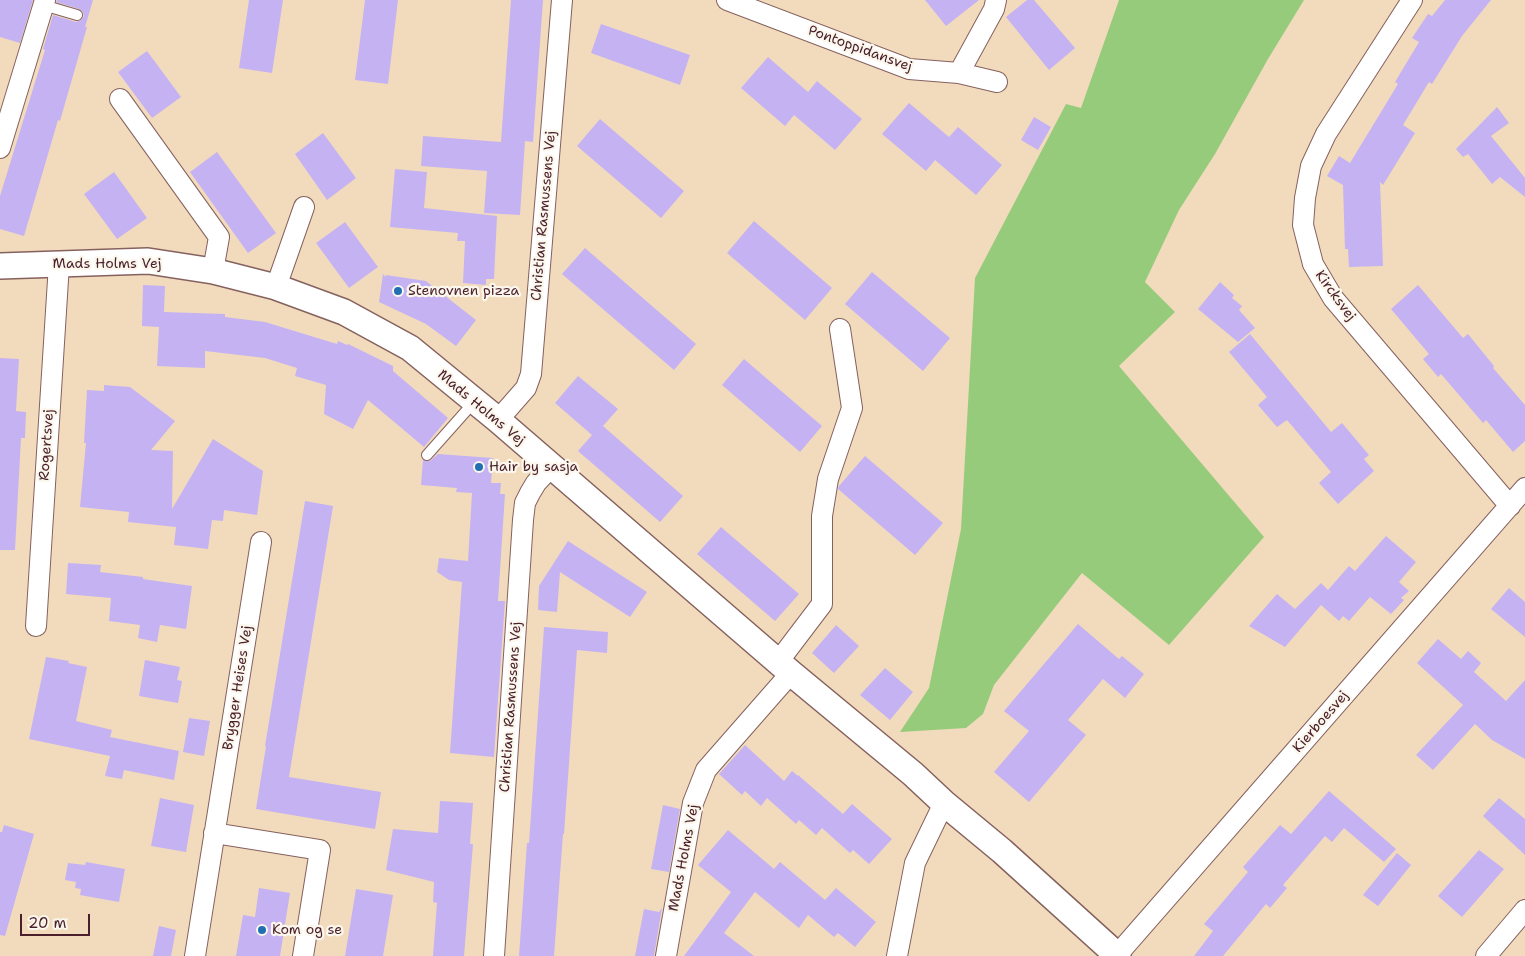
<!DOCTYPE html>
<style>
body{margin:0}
#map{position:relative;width:1525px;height:956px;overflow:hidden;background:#f2dbbc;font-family:"Shantell Sans",sans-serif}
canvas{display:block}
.scale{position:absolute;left:20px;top:914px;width:70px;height:22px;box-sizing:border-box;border:2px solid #4a1f2b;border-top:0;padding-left:6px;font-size:15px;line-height:18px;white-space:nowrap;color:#4a1f2b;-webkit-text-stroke:4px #fbf7ec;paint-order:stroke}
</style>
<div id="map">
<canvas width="1525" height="956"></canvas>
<div class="scale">20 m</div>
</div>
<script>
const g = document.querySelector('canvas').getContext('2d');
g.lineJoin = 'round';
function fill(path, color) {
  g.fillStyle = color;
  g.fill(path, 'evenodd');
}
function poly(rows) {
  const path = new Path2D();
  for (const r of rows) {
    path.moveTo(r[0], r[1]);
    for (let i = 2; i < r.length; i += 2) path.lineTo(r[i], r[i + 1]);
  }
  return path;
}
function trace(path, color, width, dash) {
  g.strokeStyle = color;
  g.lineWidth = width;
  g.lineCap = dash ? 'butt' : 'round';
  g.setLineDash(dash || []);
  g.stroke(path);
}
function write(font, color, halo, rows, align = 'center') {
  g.font = font + ' "Shantell Sans",sans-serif';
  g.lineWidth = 4.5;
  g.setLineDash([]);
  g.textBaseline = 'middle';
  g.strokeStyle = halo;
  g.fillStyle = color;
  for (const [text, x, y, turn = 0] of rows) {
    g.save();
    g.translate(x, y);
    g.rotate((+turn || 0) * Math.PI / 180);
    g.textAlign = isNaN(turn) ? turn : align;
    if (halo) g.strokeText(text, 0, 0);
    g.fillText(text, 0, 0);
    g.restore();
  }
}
fill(poly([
 [1119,0,1304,0,1268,59,1215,154,1179,210,1145,282,1175,312,1119,366,1264,537,1169,645,1082,573,994,685,983,714,966,728,900,732,929,688,961,529,975,278,1066,104,1081,108]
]), '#97cb7c');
fill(poly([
 [0,0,33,0,20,43,0,37],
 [57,0,93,0,85,27,87,27,60,121,58,120,24,236,0,229,0,196,45,50,43,49,53,15,76,22,81,20,84,16,82,11,79,9,56,2],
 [249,0,283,0,272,73,239,68],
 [365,0,398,0,388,84,355,80],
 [511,0,543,0,533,142,525,141,520,215,484,213,487,171,421,166,423,136,501,142],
 [925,0,979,0,946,26],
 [1027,0,1034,0,1075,48,1049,70,1006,17],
 [1445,0,1491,0,1462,36,1432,84,1429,82,1403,125,1415,133,1383,185,1380,182,1383,266,1349,267,1348,249,1345,249,1343,185,1327,176,1339,156,1350,163,1398,84,1395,82,1419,42,1412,38,1428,14,1432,16],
 [601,24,690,55,680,85,591,53],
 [147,51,181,97,152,118,118,72],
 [768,57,808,92,817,81,862,119,835,150,794,115,785,126,741,88],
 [909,103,949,137,958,127,1002,165,976,195,935,160,926,171,882,134],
 [1497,107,1509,123,1491,136,1525,178,1525,197,1500,177,1492,184,1468,154,1463,157,1456,149],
 [1034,117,1051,127,1038,150,1021,140],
 [600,119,684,191,661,218,577,146],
 [323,133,356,178,327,200,295,154],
 [217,152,276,233,248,253,190,172],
 [395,169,427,172,424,208,497,216,494,279,486,279,486,285,463,283,465,241,457,241,458,233,390,227],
 [114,172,147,218,117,239,84,194],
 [754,221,832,288,805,320,727,253],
 [345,222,378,267,349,288,316,243],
 [585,248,696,344,674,370,562,274],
 [872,272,950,338,923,371,845,304],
 [383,274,386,277,386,275,426,281,476,320,456,346,426,324,379,302],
 [1220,282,1234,295,1232,298,1242,306,1239,310,1255,328,1238,342,1198,309],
 [143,285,165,286,164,312,225,314,225,317,265,322,337,344,338,341,347,345,348,344,393,366,393,371,448,418,424,447,368,400,353,429,324,414,326,385,295,376,297,368,265,358,205,351,205,368,157,366,159,327,142,326],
 [1418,285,1463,338,1468,334,1494,366,1493,368,1525,405,1525,441,1513,452,1486,420,1483,423,1441,374,1438,377,1423,359,1429,354,1391,309],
 [1250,334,1331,432,1342,423,1369,455,1364,459,1374,471,1338,504,1319,483,1331,472,1287,420,1277,427,1258,405,1267,397,1229,352],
 [0,358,19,359,16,411,26,412,25,438,21,438,15,550,0,550],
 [744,359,822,426,800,452,722,385],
 [578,376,618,409,603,426,683,496,660,522,578,451,592,435,555,403],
 [104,385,130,387,175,421,151,450,173,451,172,509,213,439,263,471,257,515,224,510,223,521,212,520,208,549,174,545,176,527,128,522,129,512,80,507,86,443,84,443,87,390,104,391],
 [438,454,493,458,491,483,501,483,500,494,505,494,498,601,505,601,494,757,450,753,462,582,449,580,437,572,439,558,468,561,472,493,456,492,457,488,421,485,423,460,430,461],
 [865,456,943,523,915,555,838,489,839,486],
 [305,501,333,506,289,777,381,792,375,829,256,809,266,746,265,746],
 [721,527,799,594,775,621,697,554],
 [1386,536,1416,562,1399,582,1409,591,1401,598,1404,600,1391,614,1370,597,1349,621,1343,616,1339,621,1321,605,1285,647,1249,626,1277,594,1295,609,1321,583,1328,590,1349,566,1355,571],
 [568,541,647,592,630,617,560,572,557,612,538,610,539,586],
 [68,563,101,565,100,572,143,577,143,579,192,586,186,629,160,625,157,642,138,638,140,625,109,621,111,598,66,594],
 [1509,588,1525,602,1525,637,1491,609],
 [1078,624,1119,659,1122,656,1144,674,1125,698,1103,679,1068,720,1086,735,1029,802,994,772,1029,731,1004,711],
 [836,625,859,646,834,673,812,653],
 [544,627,608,632,607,653,577,650,564,834,563,834,554,956,519,956,527,843,529,843],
 [1438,639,1461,659,1468,651,1481,663,1474,672,1506,701,1525,680,1525,759,1492,740,1475,724,1433,770,1416,755,1463,705,1417,663],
 [46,657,69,661,68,663,87,667,76,721,112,730,110,737,179,751,174,780,124,770,122,779,105,776,110,756,29,739],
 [145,660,180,667,177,680,182,681,178,703,139,696],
 [885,668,913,692,890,720,860,695],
 [189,718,210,721,204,756,183,752],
 [745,745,784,781,792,771,798,776,798,775,843,814,852,804,892,839,869,864,853,850,850,853,822,828,816,835,799,820,796,824,767,798,761,806,745,791,742,795,719,774],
 [1329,791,1396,849,1384,862,1344,828,1332,842,1325,836,1283,885,1287,888,1270,908,1266,904,1223,956,1194,956,1213,931,1204,924,1248,872,1243,867,1280,825,1291,834],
 [160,798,194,805,186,852,151,846],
 [1499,798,1525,819,1525,855,1483,816],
 [440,801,473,803,470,844,473,844,464,956,433,956,437,903,433,902,434,882,386,870,393,829,438,833],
 [663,805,680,809,669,872,651,869],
 [4,825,34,834,5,936,0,935,0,832,2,832],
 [728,830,774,869,780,862,825,900,836,888,876,922,855,947,838,933,834,937,808,915,799,928,755,892,724,933,754,956,684,956,731,892,698,865],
 [1479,850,1504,869,1462,917,1438,896],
 [1397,853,1411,865,1378,906,1363,895],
 [86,862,125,869,119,902,80,895,81,889,75,888,76,882,65,880,68,863,85,865],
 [259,888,290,893,280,956,236,956,243,915,255,917],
 [356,889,393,895,383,956,345,956],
 [662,908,654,956,635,956,644,909,659,912],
 [159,926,176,930,171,956,153,956]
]), '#c5b2f3');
const service = poly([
 [43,5,77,15],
 [427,455,475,401]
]);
const minor = poly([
 [727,0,909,69,959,73,997,82],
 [1412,0,1326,134,1311,166,1305,198,1303,225,1313,264,1333,298,1510,506],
 [959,73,994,9,996,0],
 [120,99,219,237,213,271],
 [0,148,45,0],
 [276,287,304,207],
 [498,420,526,388,531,374,562,0],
 [36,626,59,264],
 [778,662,822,604,822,516,828,479,852,408,840,329],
 [214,833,320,850,303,956],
 [1117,955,1525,488],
 [195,956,261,542],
 [494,956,523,520,525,503,530,493,536,483,551,467],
 [666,956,693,803,706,770,791,673],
 [897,956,915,863,944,803],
 [1486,956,1525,910]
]);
const tertiary = poly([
 [0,266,148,261,213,271,276,287,344,312,410,348,498,420,791,673,913,774,944,803,1002,851,1118,956]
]);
trace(service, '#85615e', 12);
trace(minor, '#85615e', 22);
trace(tertiary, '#85615e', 28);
trace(service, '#fff', 10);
trace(minor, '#fff', 20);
trace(tertiary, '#fff', 25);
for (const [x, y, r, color] of [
 [398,291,5,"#1f6fb2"],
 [479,467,5,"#1f6fb2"],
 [262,930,5,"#1f6fb2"]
]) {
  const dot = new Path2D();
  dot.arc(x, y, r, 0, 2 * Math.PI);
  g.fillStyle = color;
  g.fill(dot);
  trace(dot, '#fbf7ec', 2);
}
write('14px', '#4a1f2b', '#fbf7ec', [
 ["Pontoppidansvej",860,49,20],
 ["Christian Rasmussens Vej",544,216,-85],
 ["Mads Holms Vej",107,264],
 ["Kircksvej",1335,296,54],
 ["Mads Holms Vej",481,408,40],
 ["Rogertsvej",47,445,-86],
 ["Brygger Heises Vej",238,688,-81],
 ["Christian Rasmussens Vej",511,707,-86],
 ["Kierboesvej",1321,722,-49],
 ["Mads Holms Vej",684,858,-79]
]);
write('14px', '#4a1f2b', '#fbf7ec', [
 ["Stenovnen pizza",408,291],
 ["Hair by sasja",489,467],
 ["Kom og se",272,930]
], 'left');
</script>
